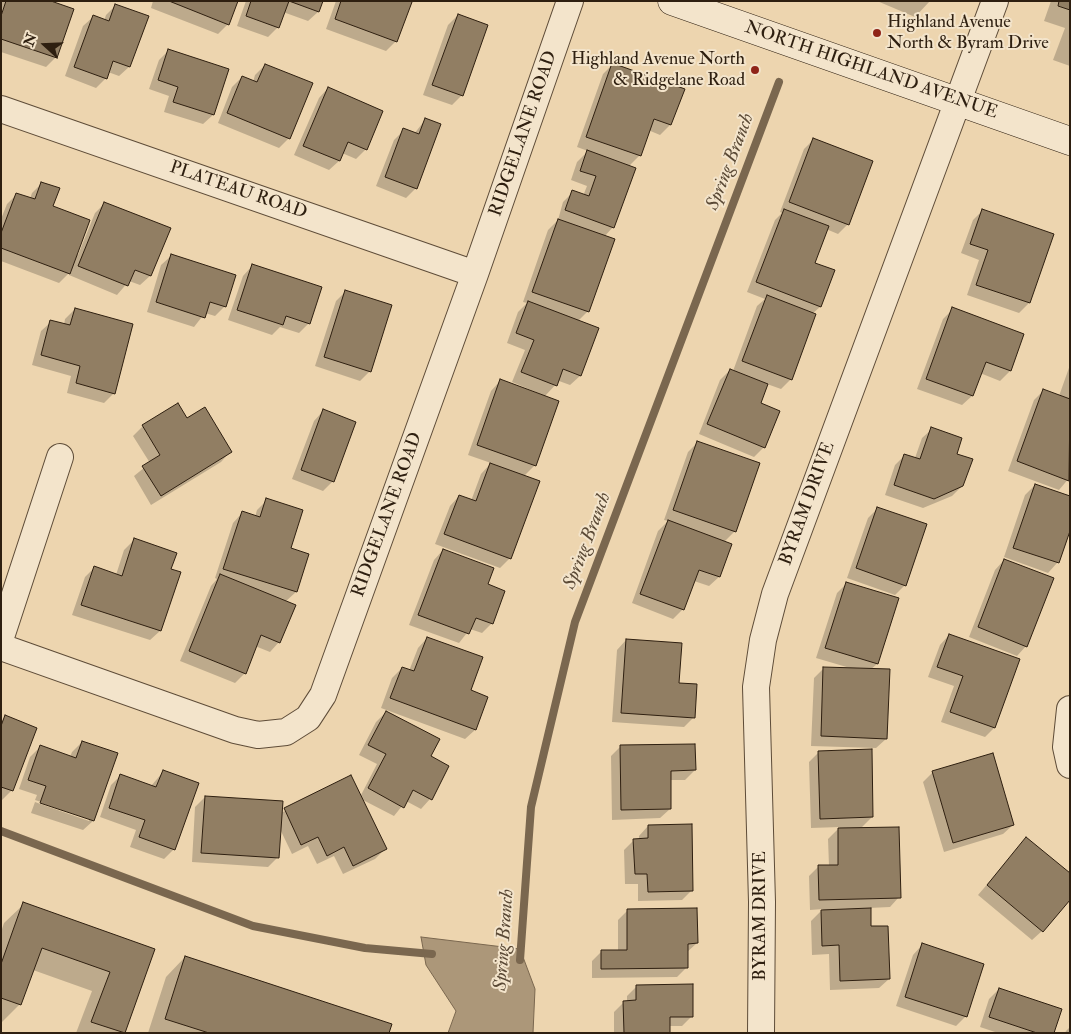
<!DOCTYPE html>
<style>
body{margin:0}
#map{position:relative;width:1071px;height:1034px;overflow:hidden;background:#edd5af;font-family:"IM FELL Double Pica",serif}
canvas{display:block}
.frame{position:absolute;inset:0;border:2px solid #2e1f10;pointer-events:none}
.north{position:absolute;left:20px;top:20px;width:50px;height:50px;-webkit-text-stroke:4px #f3e4cb;paint-order:stroke;rotate:290deg;font-size:14px;font-weight:700;line-height:20px;text-align:center;color:#2e1f10}
.north::after{content:'';display:block;margin:auto;width:18px;height:22px;background:#2e1f10;clip-path:polygon(50% 0,100% 100%,50% 72%,0 100%)}
</style>
<div id="map">
<canvas width="1071" height="1034"></canvas>
<div class="frame"></div>
<div class="north">N</div>
</div>
<script>
const g = document.querySelector('canvas').getContext('2d');
g.lineJoin = 'round';
function fill(path, color) {
  g.fillStyle = color;
  g.fill(path, 'evenodd');
}
function poly(rows) {
  const path = new Path2D();
  for (const r of rows) {
    path.moveTo(r[0], r[1]);
    for (let i = 2; i < r.length; i += 2) path.lineTo(r[i], r[i + 1]);
  }
  return path;
}
function trace(path, color, width, dash) {
  g.strokeStyle = color;
  g.lineWidth = width;
  g.lineCap = dash ? 'butt' : 'round';
  g.setLineDash(dash || []);
  g.stroke(path);
}
function write(font, color, halo, rows, align = 'center') {
  g.font = font + ' "IM FELL Double Pica",serif';
  g.lineWidth = 4;
  g.setLineDash([]);
  g.textBaseline = 'middle';
  g.strokeStyle = halo;
  g.fillStyle = color;
  for (const [text, x, y, turn = 0] of rows) {
    g.save();
    g.translate(x, y);
    g.rotate((+turn || 0) * Math.PI / 180);
    g.textAlign = isNaN(turn) ? turn : align;
    if (halo) g.strokeText(text, 0, 0);
    g.fillText(text, 0, 0);
    g.restore();
  }
}
const water = poly([
 [421,937,520,949,535,989,533,1033,448,1033,456,1011,426,965,421,937]
]);
fill(water, '#ac9779');
trace(water, '#7a674f', 1);
fill(poly([
 [1,1,47,1,56,57,46,67,1,52],
 [153,1,237,1,228,24,218,34,151,8],
 [246,1,322,1,318,12,308,21,283,12,278,27,268,37,237,26],
 [336,1,406,1,396,41,386,51,326,29],
 [877,1,930,1,915,17],
 [1051,1,1070,1,1070,66,1053,60,1065,28,1044,21],
 [116,5,147,17,129,67,119,76,108,72,106,78,96,88,65,76,83,26,93,17,104,21,106,15],
 [458,15,462,95,452,105,423,95,448,25],
 [169,50,213,115,203,124,164,112,169,96,149,89,159,60],
 [265,65,289,138,279,148,218,123,232,87,242,77,253,82,255,75],
 [612,65,683,90,670,125,660,135,648,130,639,156,628,167,613,227,604,237,588,311,578,321,597,328,580,376,570,385,559,381,545,396,512,382,525,350,507,343,518,312,527,303,523,302,548,230,558,220,563,202,573,192,583,196,587,186,571,180,577,162,588,151,577,147,603,74],
 [328,88,366,149,356,159,342,153,339,161,329,170,294,155,319,98],
 [425,120,416,188,406,198,376,186,394,140,404,130,414,134],
 [814,139,848,224,838,234,826,229,813,263,834,271,820,307,812,314,791,379,781,389,767,384,760,404,764,447,754,457,699,434,720,380,730,370,733,371,757,306,765,299,747,292,775,220,782,213,780,212,804,149],
 [42,183,76,254,78,255,95,213,105,203,150,276,140,285,129,281,117,295,69,275,72,270,59,283,1,261,1,219,7,204,17,194,30,199,32,193],
 [983,210,1052,235,1029,303,1019,313,967,295,979,260,961,253,973,220],
 [171,256,225,306,215,316,205,313,194,327,147,312,161,265],
 [252,266,309,323,299,333,280,327,272,335,228,320,243,276],
 [346,291,370,371,360,381,315,366,336,301],
 [75,309,114,393,104,403,67,393,71,376,32,365,41,331,51,322,64,325,65,319],
 [953,309,1023,335,1010,371,1000,381,980,373,972,396,962,405,917,389,943,319],
 [1070,365,1070,477,1059,490,1008,471,1034,400,1044,390,1059,396],
 [500,381,535,465,524,476,510,558,500,568,435,544,450,506,459,496,471,501,481,474,491,463,468,455,491,391],
 [323,411,333,481,323,491,292,479,314,421],
 [186,420,230,452,221,462,151,505,134,476,150,463,133,436,143,426],
 [932,429,955,455,962,486,952,496,923,508,885,495,895,465,905,455,915,458,922,438],
 [698,442,735,531,724,542,730,544,719,577,709,586,694,581,683,609,673,619,632,603,658,531,668,521,664,520,688,452],
 [1035,485,1070,527,1057,563,1048,573,1004,557,1025,495],
 [267,500,289,549,296,592,285,602,279,642,270,652,255,646,245,673,235,683,180,661,211,586,217,579,215,578,233,523,242,513,255,517,257,510],
 [878,508,905,585,895,595,847,578,868,518],
 [134,540,170,570,179,573,160,631,150,640,72,615,85,577,94,568,116,575,124,550],
 [443,550,487,585,492,623,482,633,470,629,459,643,409,625,434,560],
 [1004,560,1026,646,1017,656,969,637,995,570],
 [847,583,897,599,877,664,870,670,886,739,876,748,811,746,814,678,824,668,850,668,816,658,837,593],
 [949,635,994,728,985,737,941,722,954,686,928,677,940,645],
 [427,638,469,691,486,698,475,730,465,739,381,708,392,678,402,668,409,671,418,648],
 [626,640,678,684,694,717,684,727,612,722,617,650],
 [386,712,430,799,421,809,406,801,394,816,361,799,385,849,375,859,343,874,334,856,317,864,308,846,292,854,280,829,278,857,268,867,192,862,195,807,205,797,281,813,350,777,360,797,377,764,359,755,376,722],
 [6,717,36,728,11,791,2,800,1,721],
 [82,742,93,821,83,830,31,813,35,802,89,821,89,818,35,800,37,795,19,789,30,757,40,747,70,757,72,752],
 [621,746,695,770,685,780,669,780,670,809,660,818,612,820,611,756],
 [819,752,872,817,860,829,899,897,890,907,869,908,870,927,889,979,879,988,830,990,829,954,812,955,811,921,823,909,810,910,809,876,819,866,829,866,828,839,840,827,811,828,809,762],
 [163,772,174,849,164,859,130,847,136,830,100,817,111,785,121,775,151,786],
 [933,772,1013,825,1003,834,944,852,923,782],
 [648,826,692,890,682,900,638,901,638,884,625,884,624,850,634,840,639,840,639,836],
 [1026,839,1042,931,1032,940,978,895],
 [24,904,154,950,124,1033,76,1033,92,991,33,970,20,1004,1,1023,1,932,4,923],
 [627,911,697,943,686,953,687,967,677,977,592,978,592,961,601,952,618,951,618,920],
 [922,945,966,1016,956,1026,896,1006,913,955],
 [185,957,388,1033,148,1033,166,977],
 [637,986,692,1016,682,1026,669,1026,669,1033,614,1033,614,1012,624,1002,627,1002,627,996],
 [999,989,1053,1033,998,1033,980,1027,989,999],
 [1070,1027,1070,1033,1065,1033,1066,1031]
]), '#0003');
trace(poly([
 [1,831,253,926,365,948,432,954],
 [520,960,531,807,575,622,779,82]
]), '#7a674f', 8);
const building = poly([
 [6,1,51,1,74,9,57,58,1,39,1,16,6,1],
 [169,1,238,1,229,25,169,1],
 [251,1,289,1,279,28,246,16,251,1],
 [289,1,323,1,319,12,289,1],
 [341,1,410,1,412,2,397,42,335,19,341,1],
 [1059,1,1070,1,1070,10,1058,6,1059,1],
 [115,4,149,16,130,67,113,61,107,79,74,67,93,15,109,21,115,4],
 [458,14,488,25,463,96,432,85,458,14],
 [168,49,229,69,214,115,173,102,178,87,158,80,168,49],
 [612,63,685,89,671,125,654,119,641,156,586,137,612,63],
 [265,64,313,83,290,139,227,113,242,76,257,82,265,64],
 [328,87,383,111,367,150,348,142,340,161,303,146,328,87],
 [425,118,441,124,417,189,385,177,403,128,419,134,425,118],
 [813,138,873,161,849,225,789,202,813,138],
 [587,150,636,168,614,228,565,210,572,190,589,196,596,176,580,171,587,150],
 [41,182,60,188,53,206,90,220,70,274,1,248,1,233,16,193,35,199,41,182],
 [104,202,171,228,151,276,135,270,128,286,78,266,104,202],
 [784,209,829,226,815,263,835,270,821,307,756,282,784,209],
 [982,209,1054,234,1030,303,976,285,988,250,970,244,982,209],
 [558,219,615,239,589,312,532,292,558,219],
 [171,254,236,275,226,307,210,302,205,318,156,302,171,254],
 [252,264,322,287,310,324,286,316,283,325,237,310,252,264],
 [345,290,392,305,371,372,324,357,345,290],
 [767,295,816,314,792,380,742,361,767,295],
 [528,301,599,328,581,376,563,369,557,386,521,372,534,340,516,333,528,301],
 [952,307,1024,334,1011,371,986,362,973,396,926,379,952,307],
 [75,308,133,324,115,394,76,383,80,366,41,355,50,320,70,325,75,308],
 [730,369,768,384,761,403,780,411,765,448,707,424,730,369],
 [500,379,559,401,536,466,477,445,500,379],
 [1043,389,1070,399,1069,481,1017,461,1043,389],
 [178,403,187,418,205,407,232,452,161,496,142,466,160,455,142,425,178,403],
 [323,409,356,422,334,482,301,470,323,409],
 [931,427,962,438,957,454,973,459,963,486,934,499,894,485,904,454,920,459,931,427],
 [697,441,760,463,736,532,673,510,697,441],
 [490,463,540,481,511,559,444,534,459,495,476,501,490,463],
 [1035,484,1070,496,1070,531,1059,563,1013,548,1035,484],
 [266,498,303,510,291,548,309,554,297,592,223,569,242,511,260,517,266,498],
 [877,507,927,524,906,586,856,568,877,507],
 [668,520,732,544,720,577,699,570,684,610,640,594,668,520],
 [134,538,177,553,171,569,181,572,161,631,81,605,94,566,122,576,134,538],
 [443,549,494,568,488,584,505,591,493,624,476,618,469,634,418,615,443,549],
 [1004,559,1054,578,1027,647,978,627,1004,559],
 [220,574,296,605,280,643,261,635,246,674,189,651,220,574],
 [846,582,899,598,878,664,825,648,846,582],
 [949,634,1020,659,995,728,950,712,963,676,937,667,949,634],
 [427,637,483,657,471,690,488,697,476,730,390,698,402,667,414,671,427,637],
 [626,639,682,643,679,683,697,684,695,718,621,713,626,639],
 [823,667,890,669,887,739,821,736,823,667],
 [386,711,440,739,431,756,449,766,432,800,413,790,404,808,368,788,386,754,368,745,386,711],
 [5,715,37,728,13,791,1,787,1,726,5,715],
 [82,741,118,753,94,821,40,803,46,786,28,780,40,745,76,758,82,741],
 [695,744,696,770,671,771,671,809,621,810,620,745,695,744],
 [872,749,873,817,820,819,818,751,872,749],
 [993,753,1014,825,953,843,932,771,993,753],
 [163,770,199,783,175,850,139,837,145,820,109,808,120,774,156,787,163,770],
 [351,775,387,849,353,866,344,847,327,856,318,837,301,845,284,808,351,775],
 [205,796,283,801,279,858,201,853,205,796],
 [692,824,693,891,648,892,647,874,635,874,633,839,648,838,648,825,692,824],
 [899,827,901,898,819,900,818,865,838,865,838,828,899,827],
 [1026,837,1070,873,1070,900,1043,932,987,885,1026,837],
 [23,902,155,949,125,1033,91,1022,110,972,42,948,21,1005,1,998,1,964,23,902],
 [697,908,698,943,688,944,688,968,601,969,601,950,627,950,627,909,697,908],
 [871,908,871,926,888,926,890,979,840,981,839,945,822,946,821,910,871,908],
 [922,943,984,964,967,1017,905,997,922,943],
 [185,956,392,1024,389,1033,209,1033,165,1019,185,956],
 [693,984,693,1017,670,1017,670,1033,624,1033,623,1001,636,1000,636,985,693,984],
 [999,988,1062,1009,1054,1033,1037,1033,989,1017,999,988]
]);
fill(building, '#917e63');
trace(building, '#2e1f10', 1);
const street = poly([
 [1,109,475,274],
 [1,637,60,457],
 [1,647,235,730,258,735,286,732,308,718,323,695,475,274,570,1],
 [1070,709,1066,747,1070,765],
 [761,1033,762,902,756,687,763,640,775,594,995,1]
]);
const secondary = poly([
 [672,1,1070,141]
]);
trace(street, '#5e4c38', 28);
trace(secondary, '#2e1f10', 29);
trace(street, '#f3e4cb', 26);
trace(secondary, '#f3e4cb', 28);
for (const [x, y, r, color] of [
 [877,33,5,"#8f2418"],
 [755,70,5,"#8f2418"]
]) {
  const dot = new Path2D();
  dot.arc(x, y, r, 0, 2 * Math.PI);
  g.fillStyle = color;
  g.fill(dot);
  trace(dot, '#f3e4cb', 2);
}
write('18px', '#2e1f10', '#f3e4cb', [
 ["Highland Avenue",887,23],
 ["North & Byram Drive",887,44],
 ["Highland Avenue North",745,60,"right"],
 ["& Ridgelane Road",745,81,"right"]
], 'left');
write('18px', '#2e1f10', '#f3e4cb', [
 ["NORTH HIGHLAND AVENUE",871,71,19],
 ["RIDGELANE ROAD",524,134,-71],
 ["PLATEAU ROAD",238,191,19],
 ["BYRAM DRIVE",808,504,-70],
 ["RIDGELANE ROAD",388,515,-70],
 ["BYRAM DRIVE",761,916,-90]
]);
write('italic 19px', '#5a4935', '#f3e4cb', [
 ["Spring Branch",731,162,-69],
 ["Spring Branch",588,541,-69],
 ["Spring Branch",505,940,-86]
]);
</script>
